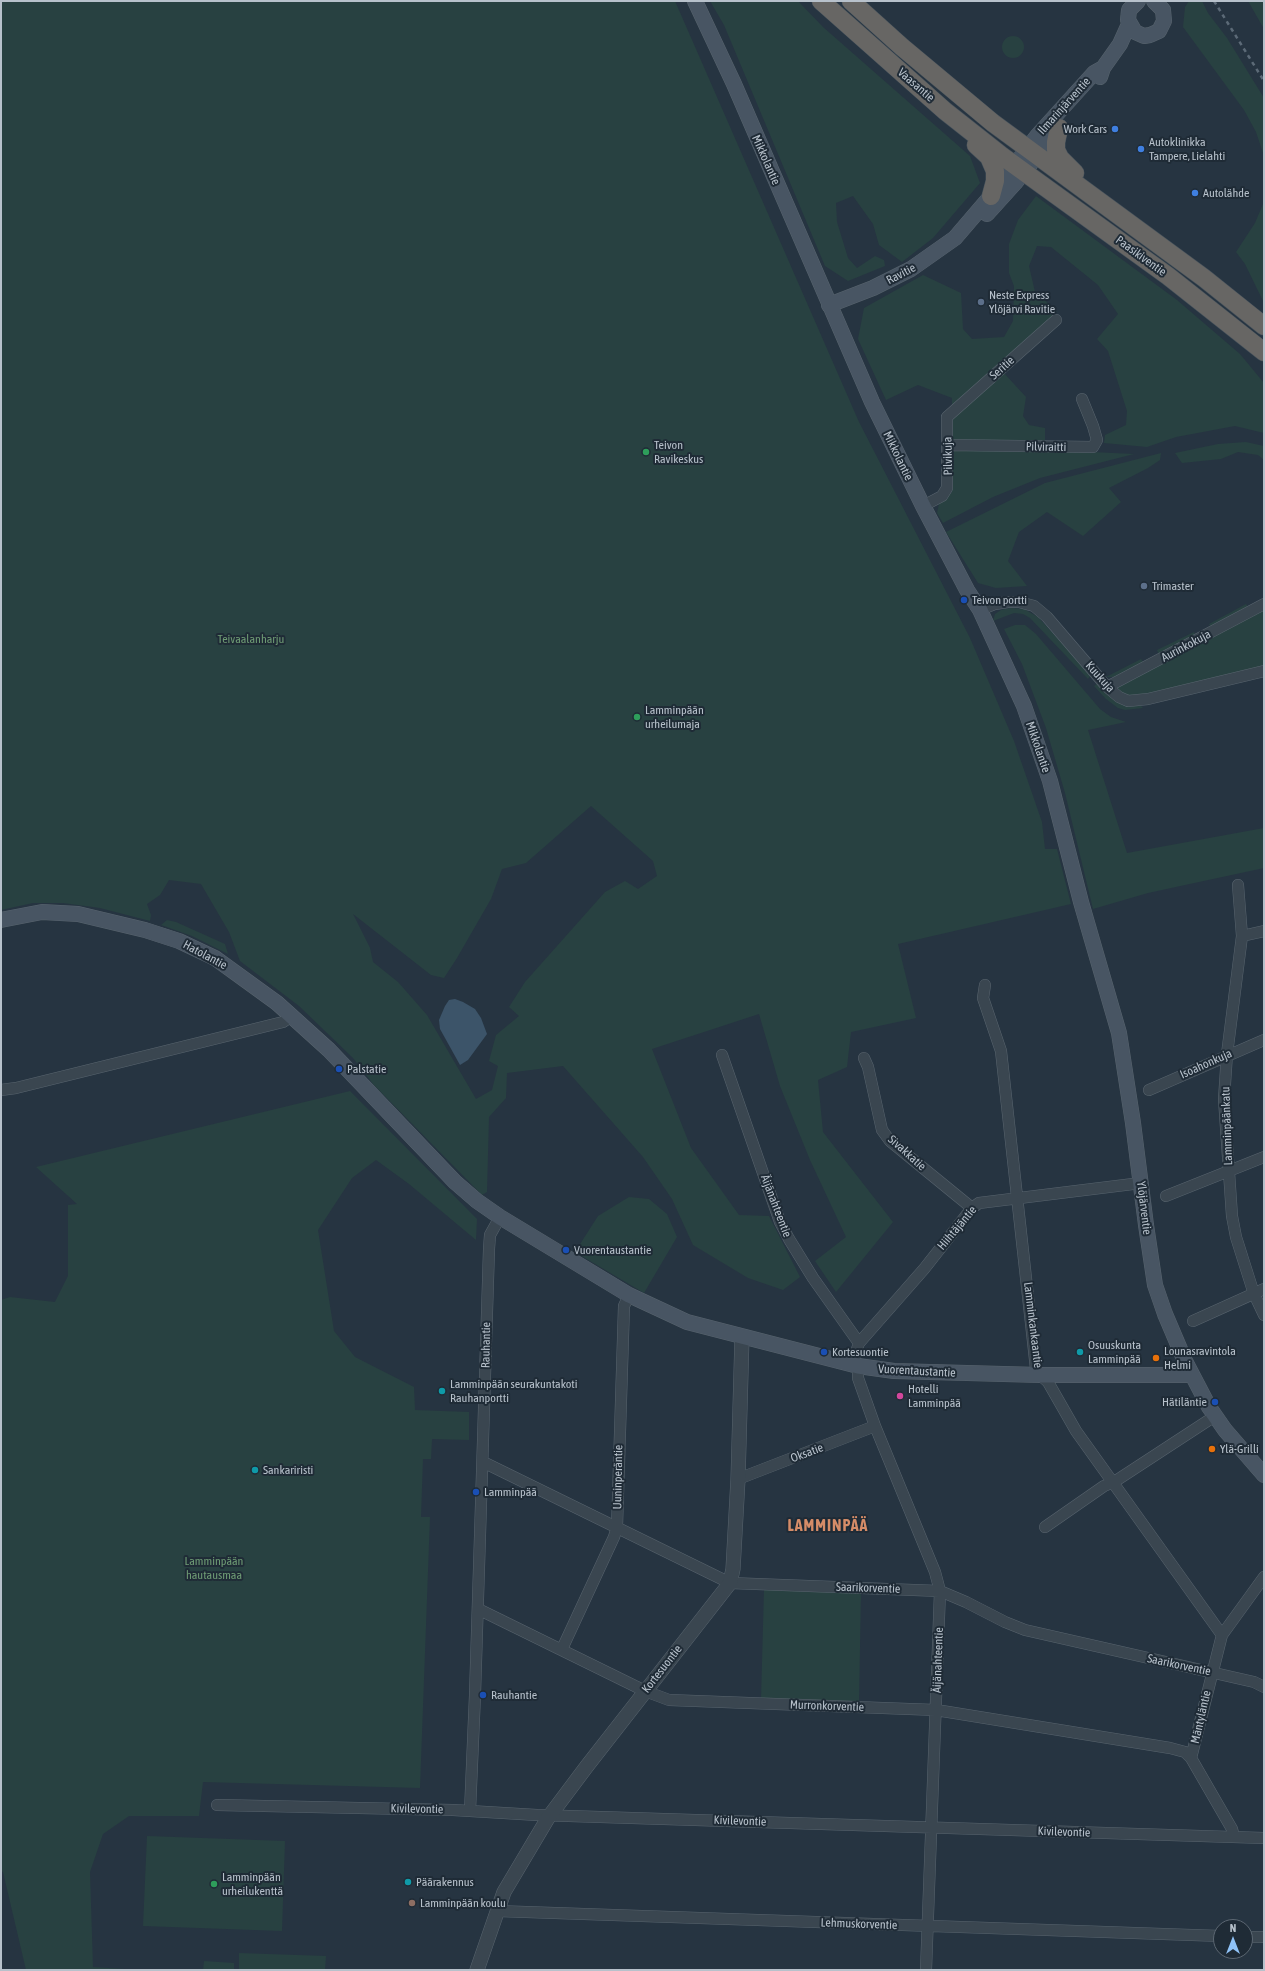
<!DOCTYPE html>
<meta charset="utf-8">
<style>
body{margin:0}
#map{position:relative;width:1265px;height:1971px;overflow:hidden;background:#263441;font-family:"Asap Condensed",sans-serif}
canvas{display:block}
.frame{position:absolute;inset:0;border:2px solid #b7c1cb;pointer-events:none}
.north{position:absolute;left:1213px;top:1919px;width:40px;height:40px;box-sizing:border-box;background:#1f2b36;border:1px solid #5c6772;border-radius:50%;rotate:0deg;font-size:11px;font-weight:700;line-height:16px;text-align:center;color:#b7c1cb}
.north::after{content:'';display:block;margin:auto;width:14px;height:18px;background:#8fc2f7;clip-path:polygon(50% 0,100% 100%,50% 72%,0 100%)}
</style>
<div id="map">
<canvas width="1265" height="1971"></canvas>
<div class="frame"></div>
<div class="north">N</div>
</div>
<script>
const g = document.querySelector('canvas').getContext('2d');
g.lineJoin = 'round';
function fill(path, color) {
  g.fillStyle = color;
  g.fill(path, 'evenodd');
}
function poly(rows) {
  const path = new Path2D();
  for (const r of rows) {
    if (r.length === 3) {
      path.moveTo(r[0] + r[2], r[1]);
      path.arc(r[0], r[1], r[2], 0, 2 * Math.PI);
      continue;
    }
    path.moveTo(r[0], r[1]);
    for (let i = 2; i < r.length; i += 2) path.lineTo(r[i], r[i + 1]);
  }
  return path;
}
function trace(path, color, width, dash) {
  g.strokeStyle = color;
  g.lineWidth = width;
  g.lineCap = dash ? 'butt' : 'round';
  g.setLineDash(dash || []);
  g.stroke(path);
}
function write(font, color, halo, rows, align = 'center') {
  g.font = font + ' "Asap Condensed",sans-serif';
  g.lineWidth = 4;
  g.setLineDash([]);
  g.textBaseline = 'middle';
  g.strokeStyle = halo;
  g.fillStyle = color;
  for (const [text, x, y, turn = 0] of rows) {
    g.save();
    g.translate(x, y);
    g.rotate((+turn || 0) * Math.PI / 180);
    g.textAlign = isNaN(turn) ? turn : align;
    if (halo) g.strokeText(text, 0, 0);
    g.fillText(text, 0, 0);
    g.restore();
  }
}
fill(poly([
 [1,1,675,1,859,422,970,638,1014,741,1042,822,1045,849,1057,849,1071,904,898,944,916,1018,851,1032,847,1067,818,1080,823,1132,893,1222,836,1292,815,1261,846,1237,810,1160,780,1086,759,1014,652,1049,691,1148,739,1215,769,1216,800,1277,783,1290,748,1278,693,1245,672,1199,643,1157,563,1066,507,1073,506,1098,489,1117,487,1192,482,1195,373,1084,353,1058,299,1006,240,961,229,932,201,884,169,880,160,895,147,904,151,915,150,921,100,908,63,903,33,903,1,910],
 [591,806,653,861,657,876,638,889,625,881,605,892,525,982,509,1007,519,1016,496,1035,489,1061,498,1066,492,1090,476,1099,427,1015,398,982,373,962,370,948,353,914,431,975,444,978,457,958,491,899,502,869,526,863],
 [710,1,798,1,823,27,970,156,980,183,933,238,902,262,879,245,873,224,853,196,836,203,837,222,848,258,857,268,875,256,884,260,885,266,848,281,825,266,724,25],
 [1189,1,1202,1,1208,13,1227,38,1264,98,1264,156,1256,132,1244,110,1183,27,1185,7],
 [1248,1,1264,1,1264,29],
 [1013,47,11],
 [1264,193,1264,303,1245,264,1236,252,1255,223,1263,204],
 [1036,196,1177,300,1240,354,1264,383,1264,433,1235,426,1176,437,1147,447,1104,443,1105,435,1126,425,1127,411,1108,351,1097,339,1118,314,1098,285,1051,247,1037,246,1029,266,1035,292,1057,311,1050,322,952,409,952,398,918,385,886,400,858,339,864,308,923,275,961,293,963,329,972,339,1004,337,1013,321,1014,286,1009,273,1009,244,1018,220],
 [1002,371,1026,397,1023,416,1029,425,1045,428,1045,445,953,443,952,416],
 [1246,442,1264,446,1264,460,1258,455,1238,452,1221,459,1182,463,1175,453,1218,444],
 [954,449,1092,452,1134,454,1040,478,993,497,943,523,937,513,939,504,952,492],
 [1161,453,1160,460,1148,468,1109,488,1121,502,1083,536,1047,512,1019,532,1008,561,1027,586,996,588,978,583,946,532,1045,483],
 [1246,604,1249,609,1211,628,1209,624],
 [1010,608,1024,609,1038,617,1091,675,1088,679,1030,618,1023,614,1014,613,993,621,995,614,1001,610],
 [1264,610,1264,667,1158,693,1128,696,1121,693,1117,687],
 [1015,625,1025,625,1036,634,1100,709,1111,717,1126,722,1088,730,1127,853,1264,828,1264,868,1148,893,1093,909,1065,793,1046,728,1022,664,1004,629],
 [1194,632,1196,636,1159,655,1157,650],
 [1141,659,1144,663,1115,677,1106,677],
 [1098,683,1141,706,1143,708,1125,710,1118,708,1106,699,1094,686],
 [167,920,176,922,225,944,228,954,192,936,161,925],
 [350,1091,477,1219,476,1240,409,1184,376,1160,352,1178,318,1230,334,1331,355,1357,414,1387,415,1410,469,1412,469,1440,432,1439,431,1459,423,1459,421,1517,430,1517,420,1788,203,1782,199,1816,129,1816,103,1834,90,1872,93,1967,141,1970,26,1970,3,1872,1,1871,1,1300,10,1297,55,1302,68,1276,68,1205,77,1204,36,1167],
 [629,1197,649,1199,667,1214,677,1237,644,1293,575,1252,598,1216],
 [764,1589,861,1592,859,1702,761,1699],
 [147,1836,285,1841,282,1931,143,1926],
 [239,1953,326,1956,325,1970,239,1970],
 [204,1961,234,1963,234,1970,203,1970]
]), '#284141');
fill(poly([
 [455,999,463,1002,475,1009,481,1018,487,1034,468,1060,460,1065,440,1029,439,1020,445,1006,449,1000]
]), '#3c5469');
const minor = poly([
 [948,445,1093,447,1097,440,1093,426,1082,399],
 [923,506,942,496,947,488,947,417,1056,320],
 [980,610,995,604,1008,602,1019,602,1034,606,1047,617,1107,687,1119,697,1128,701,1148,699,1264,671],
 [1107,687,1264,604],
 [1238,885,1242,936,1227,1054,1224,1099,1232,1216,1236,1237,1254,1294,1264,1315],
 [1242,936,1264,931],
 [985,985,983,998,1001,1051,1036,1369,1040,1375,1048,1382,1076,1431,1222,1635],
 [722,1055,780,1222,789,1239,813,1278,859,1343],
 [864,1058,868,1067,882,1130,890,1141,972,1208],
 [1,1090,16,1088,283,1022,292,1016],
 [1149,1090,1264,1040],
 [1166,1196,1264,1157],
 [1193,1321,1264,1289],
 [852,1365,859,1343,924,1269,972,1208,979,1203,1141,1183],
 [858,1366,858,1378,875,1426,935,1572,940,1591,926,1970],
 [483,1462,730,1583,940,1591,966,1602,1005,1622,1025,1630,1254,1682,1264,1687],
 [738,1479,875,1426],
 [1045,1527,1104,1486,1114,1482,1215,1416],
 [478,1609,645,1691,669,1700,936,1710,1170,1748,1185,1752,1191,1758],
 [562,1649,614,1537,617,1527,624,1306,629,1295],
 [217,1805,453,1810,537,1815,1264,1838],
 [470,1811,475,1695,489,1249,490,1235,500,1217],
 [1234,1837,1232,1829,1191,1758,1222,1635,1264,1577],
 [497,1911,1221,1936],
 [1245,1937,1264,1937]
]);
const tertiary = poly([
 [477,1970,504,1892,548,1818,587,1766,730,1583,733,1569,738,1479,742,1337]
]);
const secondary = poly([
 [695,1,734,84,872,402,923,506,967,590,980,610,1024,706,1050,781,1081,902,1119,1033,1133,1123,1146,1225,1155,1285,1165,1314,1185,1361,1209,1407,1225,1430,1264,1475],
 [1138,1,1129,10,1128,20,1135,32,1144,36,1150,35,1159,31,1164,21,1163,10,1154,1],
 [1100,77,1103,68,1120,44,1129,24],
 [987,214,1015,183,1060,127],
 [829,305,873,288,911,269,955,238,991,196,1037,136,1094,73,1103,68],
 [1,920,42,912,78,914,145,930,179,941,215,958,277,1003,329,1050,455,1182,477,1201,500,1217,629,1295,687,1322,858,1366,894,1371,1040,1375,1192,1375]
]);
const trunk = poly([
 [821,1,945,111,1002,156,1168,276,1264,352],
 [851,1,902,47,993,123,1204,278,1264,326],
 [1059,128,1056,142,1056,150,1060,158,1075,173],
 [976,145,989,157,995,171,995,181,991,196]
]);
trace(minor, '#58646e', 12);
trace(tertiary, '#58646e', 15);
trace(secondary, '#58646e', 16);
trace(trunk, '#45515b', 19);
trace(minor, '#3a4650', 11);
trace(tertiary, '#3a4650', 14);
trace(secondary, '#485563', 15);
trace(trunk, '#676664', 18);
trace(poly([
 [1214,1,1264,81]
]), '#5c6a77', 2.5, [4, 4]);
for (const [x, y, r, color] of [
 [1115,129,4,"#3f7fe0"],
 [1141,149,4,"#3f7fe0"],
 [1195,193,4,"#3f7fe0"],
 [981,302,4,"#5c6f8a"],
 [646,452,4,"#2e9e5b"],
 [1144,586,4,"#5c6f8a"],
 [964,600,4,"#1a4fb4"],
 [637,717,4,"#2e9e5b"],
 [339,1069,4,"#1a4fb4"],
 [566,1250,4,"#1a4fb4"],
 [824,1352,4,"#1a4fb4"],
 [1080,1352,4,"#0f9aa8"],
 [1156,1358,4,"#e8710a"],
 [442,1391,4,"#0f9aa8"],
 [900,1396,4,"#d1479c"],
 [1215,1402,4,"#1a4fb4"],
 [1212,1449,4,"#e8710a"],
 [255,1470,4,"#0f9aa8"],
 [476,1492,4,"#1a4fb4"],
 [483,1695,4,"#1a4fb4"],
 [408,1882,4,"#0f9aa8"],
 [214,1884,4,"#2e9e5b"],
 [412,1903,4,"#8d6e63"]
]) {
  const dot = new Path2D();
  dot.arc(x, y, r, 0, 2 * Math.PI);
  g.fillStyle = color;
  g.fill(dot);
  trace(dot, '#1f2b36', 1.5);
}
write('12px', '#b7c1cb', '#1f2b36', [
 ["Vaasantie",916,85,41],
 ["Ilmarinjärventie",1064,106,-48],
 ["Mikkolantie",766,160,66],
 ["Paasikiventie",1141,256,36],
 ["Ravitie",901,274,-28],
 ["Seritie",1002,368,-42],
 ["Pilviraitti",1046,447,1],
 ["Mikkolantie",898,456,64],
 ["Pilvikuja",948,456,-91],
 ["Aurinkokuja",1186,646,-28],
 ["Kuukuja",1100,677,48],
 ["Mikkolantie",1038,747,71],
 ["Hatolantie",205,955,28],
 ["Isoahonkuja",1206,1064,-24],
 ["Lamminpäänkatu",1227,1126,-92],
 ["Sivakkatie",907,1153,42],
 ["Äijänahteentie",776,1206,69],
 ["Ylöjärventie",1144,1208,83],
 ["Hiihtäjäntie",957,1228,-50],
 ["Lamminkankaantie",1033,1325,83],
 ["Rauhantie",486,1345,-89],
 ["Vuorentaustantie",917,1371,3],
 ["Oksatie",807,1453,-21],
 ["Uuninperäntie",618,1477,-89],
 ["Saarikorventie",868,1588,2],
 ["Äijänahteentie",938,1660,-88],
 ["Saarikorventie",1179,1665,12],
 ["Kortesuontie",662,1669,-52],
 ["Murronkorventie",827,1706,2],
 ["Mäntyläntie",1201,1717,-77],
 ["Kivilevontie",417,1809,1],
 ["Kivilevontie",740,1821,2],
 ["Kivilevontie",1064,1832,2],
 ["Lehmuskorventie",859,1924,2]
]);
write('12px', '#b7c1cb', '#1f2b36', [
 ["Work Cars",1107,129,"right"],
 ["Autoklinikka",1149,142],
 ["Tampere, Lielahti",1149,156],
 ["Autolähde",1203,193],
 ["Neste Express",989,295],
 ["Ylöjärvi Ravitie",989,309],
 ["Teivon",654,445],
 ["Ravikeskus",654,459],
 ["Trimaster",1152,586],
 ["Teivon portti",972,600],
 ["Lamminpään",645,710],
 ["urheilumaja",645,724],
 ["Palstatie",347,1069],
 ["Vuorentaustantie",574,1250],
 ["Osuuskunta",1088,1345],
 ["Lamminpää",1088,1359],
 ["Lounasravintola",1164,1351],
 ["Helmi",1164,1365],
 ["Kortesuontie",832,1352],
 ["Lamminpään seurakuntakoti",450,1384],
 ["Rauhanportti",450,1398],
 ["Hotelli",908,1389],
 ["Lamminpää",908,1403],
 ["Hätiläntie",1207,1402,"right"],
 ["Ylä-Grilli",1220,1449],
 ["Sankariristi",263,1470],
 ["Lamminpää",484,1492],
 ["Rauhantie",491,1695],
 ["Lamminpään",222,1877],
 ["urheilukenttä",222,1891],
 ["Päärakennus",416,1882],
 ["Lamminpään koulu",420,1903]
], 'left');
write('12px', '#6e9b74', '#1f2b36', [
 ["Teivaalanharju",251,639],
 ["Lamminpään",214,1561],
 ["hautausmaa",214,1575]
]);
g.letterSpacing = '1px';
write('bold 16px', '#d58c68', '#1f2b36', [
 ["LAMMINPÄÄ",828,1526]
]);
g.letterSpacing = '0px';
</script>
